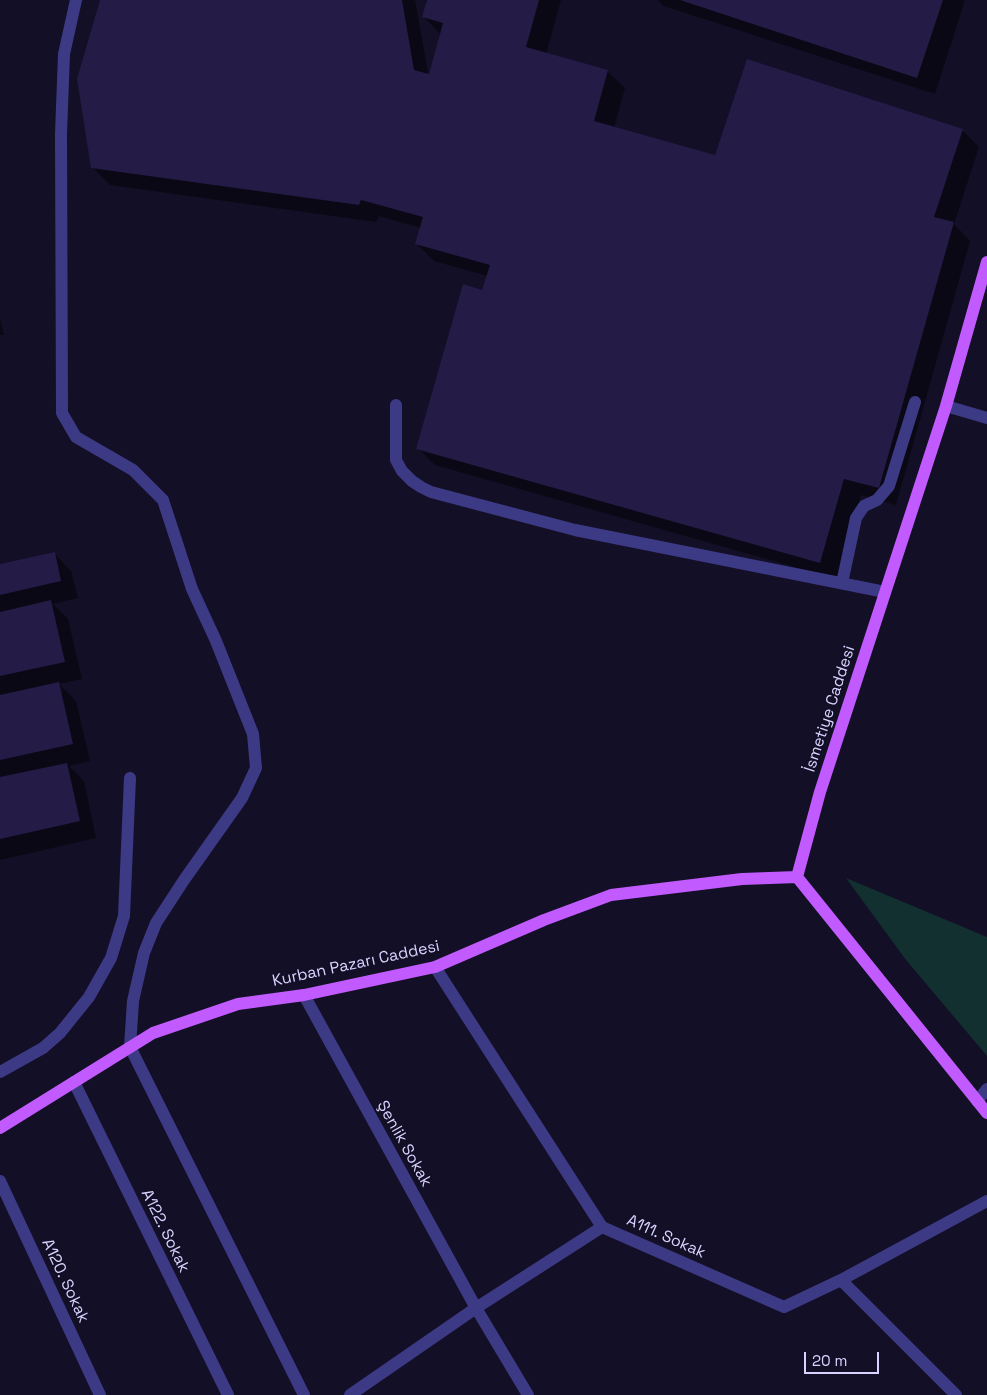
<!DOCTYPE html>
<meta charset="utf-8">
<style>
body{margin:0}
#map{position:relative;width:987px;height:1395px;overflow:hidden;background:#130f26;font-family:"Space Grotesk",sans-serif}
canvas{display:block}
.scale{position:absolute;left:804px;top:1352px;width:75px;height:22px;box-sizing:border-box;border:2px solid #d9d4ff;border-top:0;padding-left:6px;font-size:15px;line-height:18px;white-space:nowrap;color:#d9d4ff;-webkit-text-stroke:4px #130f26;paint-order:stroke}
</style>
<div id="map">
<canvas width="987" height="1395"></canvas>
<div class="scale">20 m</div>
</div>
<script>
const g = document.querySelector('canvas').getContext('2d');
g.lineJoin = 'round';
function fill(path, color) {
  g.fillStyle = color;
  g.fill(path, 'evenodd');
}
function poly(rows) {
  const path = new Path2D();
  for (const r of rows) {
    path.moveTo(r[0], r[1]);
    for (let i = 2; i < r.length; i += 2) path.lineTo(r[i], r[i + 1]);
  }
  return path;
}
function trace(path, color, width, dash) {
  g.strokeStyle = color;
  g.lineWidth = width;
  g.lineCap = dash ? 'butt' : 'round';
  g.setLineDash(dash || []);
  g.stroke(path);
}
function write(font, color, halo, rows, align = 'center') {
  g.font = font + ' "Space Grotesk",sans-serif';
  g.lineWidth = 4;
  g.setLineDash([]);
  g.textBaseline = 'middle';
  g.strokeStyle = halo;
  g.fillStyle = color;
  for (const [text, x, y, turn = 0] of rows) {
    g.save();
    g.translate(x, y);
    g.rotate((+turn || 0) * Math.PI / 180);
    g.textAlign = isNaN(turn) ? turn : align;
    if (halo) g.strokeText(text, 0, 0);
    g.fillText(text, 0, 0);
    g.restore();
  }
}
fill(poly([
 [846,878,987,937,987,1056,906,960]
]), '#12302f');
fill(poly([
 [101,0,415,0,429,78,441,35,424,17,428,3,425,0,561,0,546,54,607,71,625,88,614,128,716,157,962,130,979,147,954,224,970,241,896,505,861,495,837,579,435,465,418,448,483,291,488,276,434,261,417,244,421,228,379,216,376,222,110,185,92,167],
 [658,0,965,0,935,94,664,6],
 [0,318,4,335,0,335],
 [54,553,71,571,78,598,53,604,68,619,82,679,59,684,76,701,90,761,69,766,84,781,96,838,0,860,0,565]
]), '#0007');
fill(poly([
 [100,0,402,0,414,70,429,74,443,23,422,17,427,0,539,0,526,47,608,70,594,121,715,155,747,59,963,129,934,217,954,222,879,488,844,479,820,563,416,449,463,284,482,290,490,265,415,244,423,217,361,200,359,205,91,168,77,79],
 [680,0,943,0,917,78],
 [55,552,61,581,0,595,0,564],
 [51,600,65,662,0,676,0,612],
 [59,682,73,744,0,760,0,695],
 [67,763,80,821,0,839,0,777]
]), '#241b47');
trace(poly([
 [76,0,64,54,61,134,62,413,76,437,133,470,163,500,192,589,216,641,253,734,256,768,242,798,184,880,156,923,144,953,133,1001,130,1047,304,1395],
 [396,405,396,460,402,471,412,481,421,487,431,492,575,530,885,592],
 [946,406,987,418],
 [842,583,856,518,864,506,877,500,889,486,915,402],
 [435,967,602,1227],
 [304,995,476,1308,528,1395],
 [0,1072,43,1048,60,1033,89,997,111,958,124,916,130,778],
 [74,1082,228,1395],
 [977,1101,987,1089],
 [0,1181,100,1395],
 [841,1280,956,1395],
 [350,1395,476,1308,602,1227,784,1307,841,1280,987,1201]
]), '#3d3a85', 12);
trace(poly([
 [987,262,946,406,820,792,797,877,987,1113],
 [0,1128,153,1033,238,1004,304,995,435,967,544,920,611,895,742,879,797,877]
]), '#c25bff', 12);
write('16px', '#d9d4ff', '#130f26', [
 ["İsmetiye Caddesi",830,709,-72],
 ["Kurban Pazarı Caddesi",356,964,-12],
 ["Şenlik Sokak",404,1144,61],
 ["A122. Sokak",165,1231,64],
 ["A111. Sokak",666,1237,24],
 ["A120. Sokak",65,1281,65]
]);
</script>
